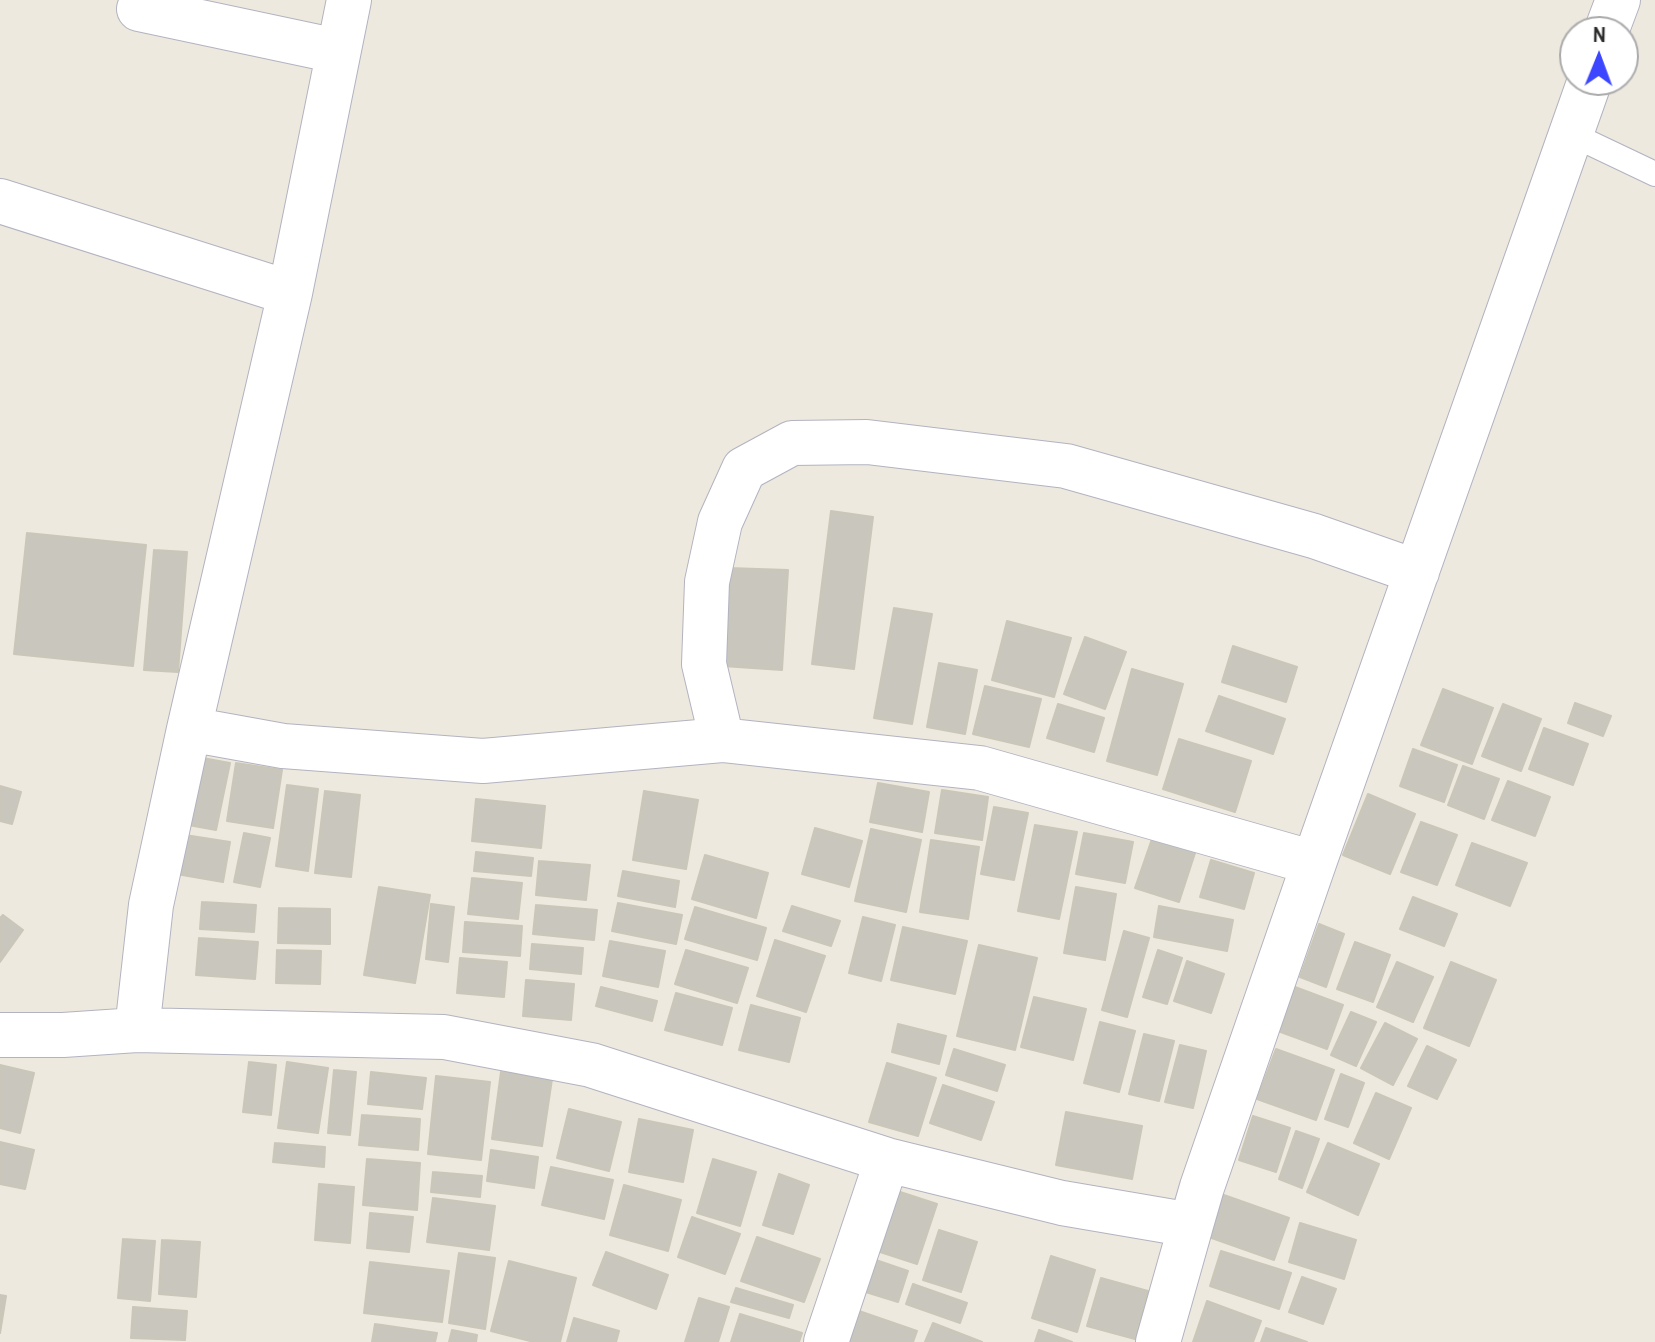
<!DOCTYPE html>
<style>
body{margin:0}
#map{position:relative;width:1655px;height:1342px;overflow:hidden;background:#eee9df;font-family:"Archivo Narrow",sans-serif}
canvas{display:block}
.north{position:absolute;left:1559px;top:16px;width:80px;height:80px;box-sizing:border-box;background:#fff;border:2px solid #ababab;border-radius:50%;rotate:1deg;font-size:22px;font-weight:700;line-height:32px;text-align:center;color:#2c2c2c}
.north::after{content:'';display:block;margin:auto;width:28px;height:36px;background:#3c46fe;clip-path:polygon(50% 0,100% 100%,50% 72%,0 100%)}
</style>
<div id="map">
<canvas width="1655" height="1342"></canvas>
<div class="north">N</div>
</div>
<script>
const g = document.querySelector('canvas').getContext('2d');
g.lineJoin = 'round';
function fill(path, color) {
  g.fillStyle = color;
  g.fill(path, 'evenodd');
}
function poly(rows) {
  const path = new Path2D();
  for (const r of rows) {
    path.moveTo(r[0], r[1]);
    for (let i = 2; i < r.length; i += 2) path.lineTo(r[i], r[i + 1]);
  }
  return path;
}
function trace(path, color, width, dash) {
  g.strokeStyle = color;
  g.lineWidth = width;
  g.lineCap = dash ? 'butt' : 'round';
  g.setLineDash(dash || []);
  g.stroke(path);
}
const building = poly([
 [831,511,873,517,854,669,812,664,831,511],
 [27,533,146,545,133,666,14,654,27,533],
 [154,550,187,552,178,672,144,670,154,550],
 [728,568,788,570,782,670,723,666,728,568],
 [894,608,932,614,912,724,874,718,894,608],
 [1007,621,1071,638,1054,697,992,680,1007,621],
 [1085,637,1126,652,1105,709,1064,694,1085,637],
 [1233,646,1297,667,1286,702,1222,682,1233,646],
 [939,663,977,670,965,734,927,727,939,663],
 [1132,669,1183,684,1157,775,1107,761,1132,669],
 [985,686,1041,699,1029,747,973,734,985,686],
 [1443,689,1493,708,1472,764,1421,745,1443,689],
 [1219,696,1285,719,1273,754,1206,731,1219,696],
 [1575,703,1611,716,1603,736,1568,723,1575,703],
 [1058,704,1104,718,1094,752,1047,738,1058,704],
 [1503,704,1541,719,1521,771,1482,756,1503,704],
 [1544,728,1588,744,1573,785,1529,769,1544,728],
 [1179,739,1251,761,1235,812,1163,789,1179,739],
 [1413,749,1457,765,1444,802,1400,786,1413,749],
 [197,757,230,763,216,830,183,824,197,757],
 [236,763,282,770,273,828,227,821,236,763],
 [1463,766,1499,779,1484,819,1448,805,1463,766],
 [1508,781,1550,797,1535,836,1492,820,1508,781],
 [878,783,929,792,922,832,870,822,878,783],
 [287,785,318,789,308,871,276,866,287,785],
 [0,786,21,792,12,824,0,821,0,786],
 [942,790,988,797,982,840,935,833,942,790],
 [325,791,360,795,351,877,315,873,325,791],
 [644,791,698,800,686,869,633,860,644,791],
 [1368,794,1415,814,1390,874,1343,855,1368,794],
 [476,799,545,806,541,848,472,841,476,799],
 [994,807,1028,813,1014,880,981,874,994,807],
 [1421,822,1457,835,1437,885,1401,872,1421,822],
 [1035,825,1077,832,1059,919,1018,911,1035,825],
 [815,828,862,841,849,887,802,874,815,828],
 [871,829,921,840,906,912,855,901,871,829],
 [172,833,230,842,223,882,165,872,172,833],
 [244,833,270,838,260,887,234,882,244,833],
 [1084,833,1133,842,1125,883,1076,874,1084,833],
 [1153,836,1196,850,1179,902,1135,888,1153,836],
 [931,840,979,847,968,919,920,912,931,840],
 [1472,843,1527,863,1510,906,1456,885,1472,843],
 [476,852,533,858,531,876,474,871,476,852],
 [705,855,768,873,756,918,692,899,705,855],
 [1211,860,1254,873,1244,909,1200,897,1211,860],
 [539,861,590,865,586,900,536,895,539,861],
 [623,871,679,881,675,907,618,896,623,871],
 [472,878,522,883,518,919,468,914,472,878],
 [379,887,430,895,415,983,364,975,379,887],
 [1076,887,1116,894,1105,960,1064,953,1076,887],
 [1413,897,1457,914,1444,946,1400,929,1413,897],
 [202,902,256,905,254,932,200,929,202,902],
 [618,903,682,915,676,944,612,931,618,903],
 [431,904,454,907,448,962,426,959,431,904],
 [536,905,597,910,594,940,533,934,536,905],
 [792,906,840,921,831,946,783,931,792,906],
 [1159,906,1233,920,1227,951,1154,937,1159,906],
 [695,907,766,928,757,960,685,939,695,907],
 [279,908,330,909,330,944,278,943,279,908],
 [3,915,23,930,0,962,0,918,3,915],
 [863,917,895,925,881,981,849,973,863,917],
 [465,922,522,926,520,956,463,952,465,922],
 [1319,924,1344,934,1326,987,1300,977,1319,924],
 [903,927,967,941,955,994,891,980,903,927],
 [1124,931,1149,938,1127,1017,1102,1010,1124,931],
 [199,938,258,942,255,979,196,975,199,938],
 [775,940,825,956,806,1012,757,996,775,940],
 [610,941,665,951,658,987,603,976,610,941],
 [1355,942,1390,955,1373,1002,1337,989,1355,942],
 [532,944,583,948,581,974,530,969,532,944],
 [979,945,1037,958,1015,1050,957,1036,979,945],
 [277,950,321,951,320,984,276,983,277,950],
 [686,950,748,968,737,1003,675,984,686,950],
 [1158,950,1182,958,1167,1004,1143,997,1158,950],
 [460,958,507,962,504,997,457,993,460,958],
 [1187,961,1224,974,1211,1013,1174,1001,1187,961],
 [1397,962,1433,977,1413,1022,1377,1007,1397,962],
 [1451,962,1496,980,1469,1046,1424,1028,1451,962],
 [526,980,574,984,571,1020,523,1016,526,980],
 [601,987,657,1001,652,1021,596,1006,601,987],
 [1295,987,1343,1005,1327,1049,1278,1031,1295,987],
 [676,993,732,1008,722,1045,665,1030,676,993],
 [1034,997,1086,1009,1073,1060,1021,1047,1034,997],
 [751,1005,800,1018,789,1062,739,1050,751,1005],
 [1351,1012,1376,1022,1356,1066,1331,1055,1351,1012],
 [1100,1022,1135,1031,1119,1092,1084,1083,1100,1022],
 [1385,1023,1417,1039,1393,1085,1361,1068,1385,1023],
 [898,1024,946,1036,939,1064,892,1052,898,1024],
 [1144,1034,1174,1041,1159,1101,1129,1094,1144,1034],
 [1180,1045,1206,1051,1193,1108,1165,1102,1180,1045],
 [1427,1046,1456,1060,1437,1099,1408,1086,1427,1046],
 [954,1049,1005,1065,997,1091,946,1075,954,1049],
 [1276,1049,1334,1070,1316,1120,1257,1099,1276,1049],
 [249,1062,276,1065,271,1115,243,1112,249,1062],
 [287,1062,328,1068,318,1133,278,1128,287,1062],
 [887,1063,936,1078,918,1136,869,1122,887,1063],
 [0,1065,34,1073,20,1133,0,1128,0,1065],
 [334,1070,356,1072,350,1135,328,1133,334,1070],
 [371,1072,426,1078,422,1109,368,1104,371,1072],
 [501,1072,552,1079,542,1146,492,1139,501,1072],
 [1341,1074,1364,1083,1348,1127,1325,1119,1341,1074],
 [436,1076,490,1082,481,1160,428,1154,436,1076],
 [943,1085,994,1102,981,1140,930,1123,943,1085],
 [1376,1093,1411,1108,1389,1159,1354,1143,1376,1093],
 [569,1109,621,1122,609,1171,557,1158,569,1109],
 [1066,1112,1142,1126,1132,1179,1056,1165,1066,1112],
 [362,1115,420,1119,418,1150,359,1145,362,1115],
 [1253,1116,1290,1128,1276,1172,1239,1160,1253,1116],
 [639,1119,693,1130,683,1182,629,1172,639,1119],
 [1296,1131,1319,1139,1302,1188,1279,1179,1296,1131],
 [0,1142,34,1150,25,1189,0,1184,0,1142],
 [275,1143,325,1147,324,1167,273,1162,275,1143],
 [1328,1143,1379,1164,1358,1215,1307,1192,1328,1143],
 [491,1150,538,1157,534,1188,487,1181,491,1150],
 [367,1159,420,1163,417,1210,363,1205,367,1159],
 [713,1159,756,1172,740,1226,697,1213,713,1159],
 [551,1167,613,1180,604,1219,542,1205,551,1167],
 [433,1172,482,1176,480,1197,431,1192,433,1172],
 [779,1174,809,1185,793,1234,763,1225,779,1174],
 [319,1184,354,1187,350,1243,315,1240,319,1184],
 [624,1185,681,1200,668,1251,610,1235,624,1185],
 [891,1189,937,1204,917,1264,871,1249,891,1189],
 [1221,1194,1289,1218,1274,1260,1206,1236,1221,1194],
 [433,1198,495,1206,489,1250,427,1242,433,1198],
 [370,1213,413,1217,409,1252,367,1248,370,1213],
 [692,1217,740,1234,725,1274,678,1257,692,1217],
 [1300,1223,1356,1240,1344,1279,1289,1262,1300,1223],
 [939,1230,977,1242,961,1292,923,1280,939,1230],
 [757,1237,820,1259,804,1302,741,1281,757,1237],
 [123,1239,155,1241,150,1301,118,1298,123,1239],
 [162,1240,200,1242,196,1297,159,1294,162,1240],
 [1221,1251,1291,1273,1279,1309,1210,1286,1221,1251],
 [606,1252,668,1275,656,1309,593,1285,606,1252],
 [459,1253,495,1258,485,1329,449,1323,459,1253],
 [1051,1256,1095,1270,1077,1332,1032,1318,1051,1256],
 [867,1257,908,1271,898,1302,856,1289,867,1257],
 [509,1261,576,1278,560,1342,534,1342,491,1331,509,1261],
 [370,1262,449,1271,442,1322,364,1313,370,1262],
 [1302,1277,1336,1289,1323,1324,1289,1312,1302,1277],
 [1101,1278,1148,1291,1135,1339,1087,1326,1101,1278],
 [913,1284,967,1303,960,1323,906,1304,913,1284],
 [736,1288,793,1305,789,1318,731,1302,736,1288],
 [0,1295,6,1296,0,1333,0,1295],
 [699,1298,729,1307,718,1342,685,1342,699,1298],
 [1207,1301,1261,1321,1253,1342,1193,1342,1207,1301],
 [133,1307,187,1311,185,1340,131,1338,133,1307],
 [859,1311,917,1331,913,1342,848,1342,859,1311],
 [740,1314,802,1333,799,1342,731,1342,740,1314],
 [574,1318,619,1331,616,1342,567,1342,574,1318],
 [933,1323,982,1342,925,1342,933,1323],
 [375,1324,437,1333,435,1342,372,1342,375,1324],
 [1266,1328,1307,1342,1261,1342,1266,1328],
 [452,1330,477,1335,476,1342,449,1342,452,1330],
 [1039,1330,1072,1342,1035,1342,1039,1330]
]);
fill(building, '#c9c7bd');
trace(building, '#cac6b8', 2);
const lane = poly([
 [1571,134,1655,174]
]);
const street = poly([
 [349,0,290,293,189,729,151,905,137,1030,444,1037,591,1065,887,1160,1062,1203,1191,1225,1202,1187,1314,863,1590,80],
 [139,9,337,51],
 [1606,32,1618,0],
 [0,201,290,293],
 [189,729,283,746,483,761,722,740,980,768,1314,863],
 [722,740,704,664,707,582,720,522,744,469,792,443,867,442,1066,466,1314,536,1417,572],
 [0,1035,63,1035,137,1030],
 [826,1342,887,1160],
 [1158,1342,1191,1225]
]);
trace(lane, '#b2b3c0', 26);
trace(street, '#b2b3c0', 46);
trace(lane, '#fff', 24);
trace(street, '#fff', 44);
</script>
